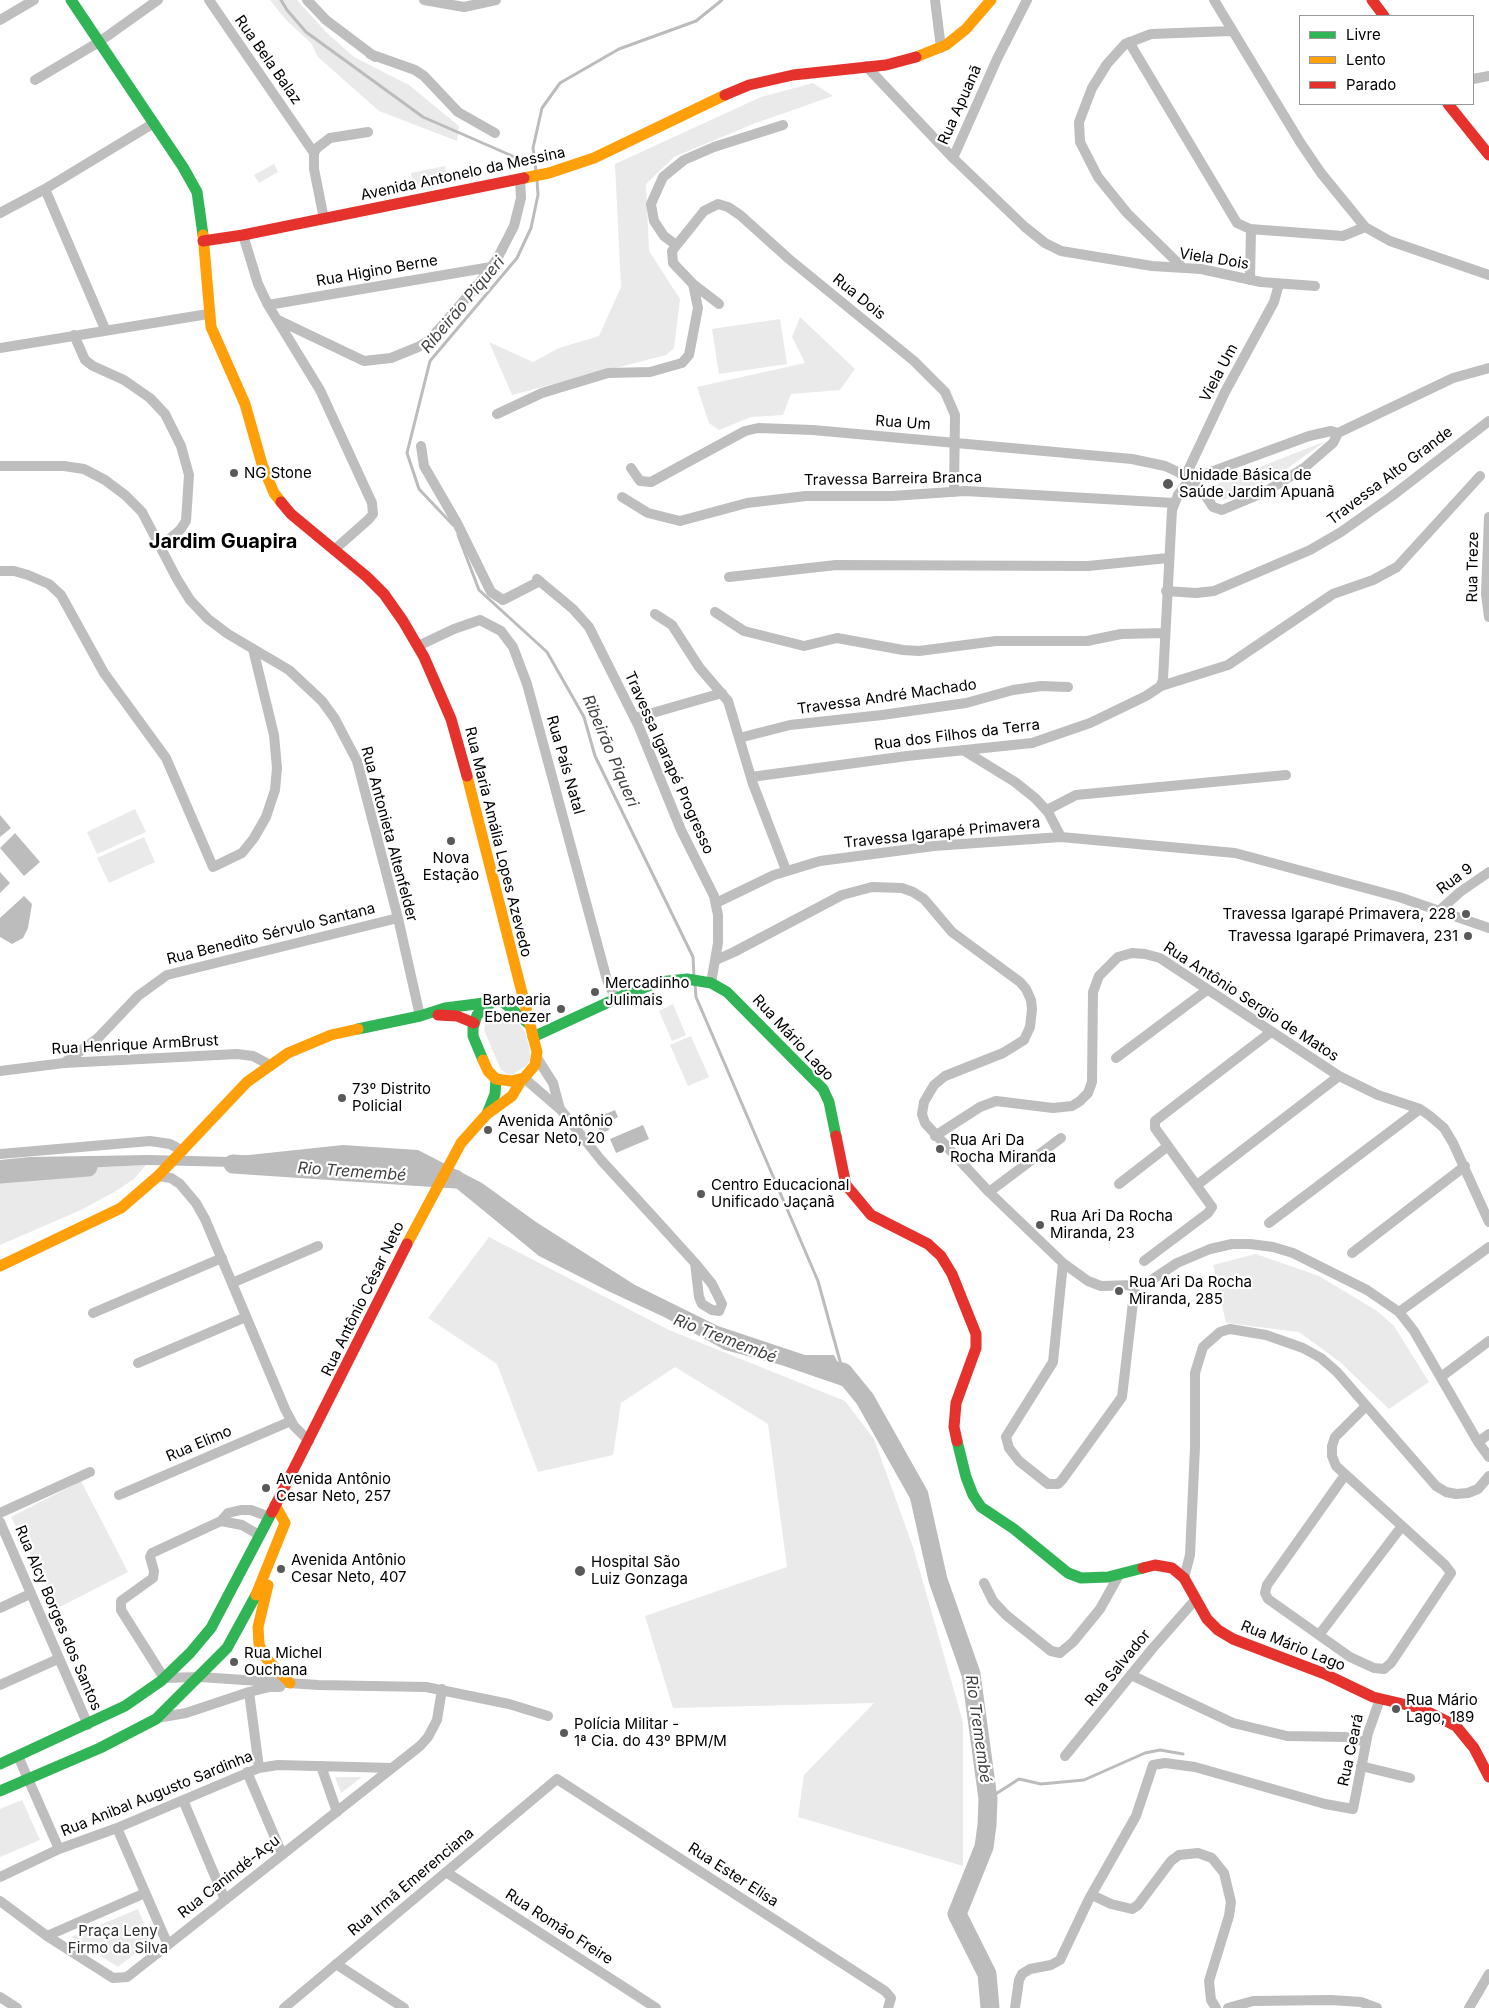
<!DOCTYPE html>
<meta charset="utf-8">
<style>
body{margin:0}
#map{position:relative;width:1489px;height:2008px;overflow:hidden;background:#fff;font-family:Inter,sans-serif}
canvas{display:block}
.legend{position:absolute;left:1299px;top:15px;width:175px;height:90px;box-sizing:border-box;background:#fff;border:1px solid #999;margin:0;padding:6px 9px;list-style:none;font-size:15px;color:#000}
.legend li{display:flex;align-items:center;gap:10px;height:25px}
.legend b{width:25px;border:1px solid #999}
</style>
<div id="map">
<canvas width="1489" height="2008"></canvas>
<ul class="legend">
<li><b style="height:6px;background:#30b455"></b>Livre</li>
<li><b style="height:6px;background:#ff9f0a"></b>Lento</li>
<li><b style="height:6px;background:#e5322d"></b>Parado</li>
</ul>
</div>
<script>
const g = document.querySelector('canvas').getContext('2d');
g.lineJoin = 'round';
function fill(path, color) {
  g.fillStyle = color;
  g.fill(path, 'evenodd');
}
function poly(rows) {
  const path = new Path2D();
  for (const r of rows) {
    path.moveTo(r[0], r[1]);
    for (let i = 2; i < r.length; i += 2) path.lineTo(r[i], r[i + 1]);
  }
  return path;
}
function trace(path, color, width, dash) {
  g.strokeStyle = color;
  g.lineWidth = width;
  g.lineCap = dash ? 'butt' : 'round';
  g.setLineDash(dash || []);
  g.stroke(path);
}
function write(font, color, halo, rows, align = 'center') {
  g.font = font + ' Inter,sans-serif';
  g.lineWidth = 4.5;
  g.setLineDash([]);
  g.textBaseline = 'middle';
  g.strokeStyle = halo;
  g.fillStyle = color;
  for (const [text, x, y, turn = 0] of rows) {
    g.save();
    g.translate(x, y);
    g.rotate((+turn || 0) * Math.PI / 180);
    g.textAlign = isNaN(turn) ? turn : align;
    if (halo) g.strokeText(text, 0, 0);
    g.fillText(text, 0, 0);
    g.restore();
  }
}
fill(poly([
 [270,0,297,0,327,33,354,57,409,85,459,126,457,141,379,111,318,57,311,43,286,20],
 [813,83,833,96,753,124,674,157,646,184,649,251,680,299,674,348,666,355,512,395,489,342,533,362,559,348,599,336,621,287,615,164,761,97],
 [274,164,278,172,259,183,254,175],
 [445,166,447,178,413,185,411,173],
 [800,317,855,369,840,390,791,394,783,415,751,417,719,430,709,423,697,387,805,363,792,337],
 [780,319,787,364,719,374,712,329],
 [1326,441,1278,475,1256,487,1223,500,1216,497,1213,490,1219,483],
 [135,809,146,832,97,854,87,832],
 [144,837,155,862,109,883,97,858],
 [673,1004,686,1035,672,1041,659,1011],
 [497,1010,513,1016,525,1032,529,1046,531,1059,526,1066,513,1074,509,1075,501,1070,484,1030,486,1018,490,1012],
 [691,1036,709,1077,688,1086,670,1045],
 [146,1165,134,1179,116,1191,81,1210,0,1245,0,1172],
 [489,1237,669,1330,845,1401,874,1439,913,1547,963,1722,963,1866,798,1817,804,1775,874,1703,673,1708,645,1616,787,1567,768,1424,675,1367,621,1403,613,1455,538,1472,497,1364,428,1318],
 [1256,1254,1319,1276,1377,1311,1394,1326,1429,1382,1389,1409,1340,1362,1299,1332,1226,1323,1213,1265],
 [81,1481,128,1572,58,1608,11,1517],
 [335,1777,362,1777,341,1793],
 [22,1800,40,1840,0,1857,0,1809],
 [138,1909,151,1941,118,1967,71,1937]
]), '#eaeaea');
fill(poly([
 [0,815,11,828,0,837],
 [15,833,40,862,24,876,0,848],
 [0,872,10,883,0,893],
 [24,896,32,904,28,928,23,938,12,944,0,937,0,918],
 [615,1110,618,1117,611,1121,609,1130,601,1133,594,1119],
 [643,1125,649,1139,616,1153,610,1139],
 [343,1145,418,1150,482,1183,536,1222,635,1285,718,1326,805,1355,834,1355,851,1389,781,1365,725,1350,664,1317,608,1291,539,1256,451,1184,399,1168,313,1163,236,1167,146,1165,0,1172,0,1160,30,1157,149,1155,230,1157]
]), '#bcbcbc');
trace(poly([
 [281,0,287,10,306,32,423,117,517,158,535,159],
 [536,171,533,148,542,108,560,83,619,49,696,21,722,0],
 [453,525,419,489,407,453,430,361,517,258,531,228,538,195,537,180],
 [458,535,479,590,547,652,584,717,595,756,693,957,694,976],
 [695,984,696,997,818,1281,843,1372],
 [988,1799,1019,1779,1041,1784,1084,1780,1145,1753,1160,1750,1183,1754]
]), '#bcbcbc', 3);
trace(poly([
 [233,1164,455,1179],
 [0,1174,88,1167],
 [819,1368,843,1372,865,1399,919,1495,938,1580,971,1674,988,1799,987,1825,984,1847,957,1914,987,1974,990,2008]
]), '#bcbcbc', 19);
trace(poly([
 [209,0,314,153],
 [307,0,326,20,375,57],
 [424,0,464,7,496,0],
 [935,0,941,48],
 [1027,0,997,59,953,158,1025,227,1045,243,1061,251,1152,266,1201,269,1261,282,1315,286],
 [1214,0,1300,142,1321,173,1365,227,1390,241,1489,275],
 [0,20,34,0],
 [1129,42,1237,223,1250,229,1343,236,1365,227],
 [370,54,415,70,424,76,458,112,495,133],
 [866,66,953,158],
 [1473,79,1489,76],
 [35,80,99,42,158,0],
 [45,189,105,329],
 [0,213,45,189,154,123],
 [324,219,314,169,314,153,317,148,330,138,368,132],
 [243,235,258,284,268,305,320,390,372,503,373,514,369,519,334,550],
 [676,245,664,236,654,221,651,204,663,177,684,160,714,147,783,125],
 [1182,267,1127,213,1098,177,1080,142,1079,122,1092,88,1107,64,1125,44,1151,34,1231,31],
 [1250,280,1251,229],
 [693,284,719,304],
 [268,305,491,267],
 [278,320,364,361,391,358,418,347,428,341,440,328,480,282,497,259,514,226,521,198,520,180],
 [74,335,85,360,93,366,124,380,150,398,165,414,181,446,189,475,186,521,180,530,161,546],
 [0,348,208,314],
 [497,414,542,393,608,373,650,372,682,363,689,355,698,308,693,284,673,263,672,251,704,211,718,204,728,207,740,215,789,259,914,361,945,392,955,415,954,492],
 [421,446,424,466,457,523,491,592,503,600,540,581],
 [0,466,64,466,84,469,105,480,125,495,142,512,177,579,190,600,208,619,228,634,289,670,322,701,335,719,357,761,398,918,420,1016],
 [631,468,640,481,651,482,745,431,758,428,813,430,1132,459,1165,466,1178,472,1201,489,1213,507,1222,510,1265,492,1304,468,1333,443,1338,433],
 [1185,477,1225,392,1274,302,1279,284],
 [622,497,648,513,680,521,747,503,806,496,892,496,965,491,1174,503],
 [1489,517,1486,594,1489,617],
 [0,571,14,571,28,575,49,584,61,595,104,673,166,758,213,867,242,853,254,838,266,817,275,790,277,768,274,735,253,649],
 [729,577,836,565,1088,566,1168,558],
 [537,579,573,609,589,627,639,727,681,830,714,896,718,915,718,943,711,983],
 [1166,591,1196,593,1214,591,1310,550,1341,532,1392,496,1489,421],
 [715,612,744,631,804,646,837,638,903,650,919,651,996,641,1087,641,1121,634,1165,633],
 [655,614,672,625,699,667,728,701,753,784,786,870],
 [418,646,454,629,480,620,501,631,513,647,527,684,607,980,616,999],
 [1161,686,1228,665,1333,594,1373,580,1397,567,1480,476],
 [635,718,722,693],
 [739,738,790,725,882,715,966,703,1013,690,1041,686,1068,687],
 [963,750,1015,782,1035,798,1048,812,1061,837],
 [751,777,907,756,1032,743,1090,723,1146,696,1161,686,1163,679,1172,510,1178,495,1189,480,1309,436,1331,431,1338,433,1453,378,1489,368],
 [1047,810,1076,795,1286,775],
 [716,903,774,875,820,861,934,846,1061,837,1235,853,1399,897,1489,928],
 [1440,910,1460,892,1489,872],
 [716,960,734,952,842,895,872,887,902,888,913,892,924,899,952,932,1020,982,1026,989,1031,1000,1032,1009,1030,1027,1024,1040,1003,1053,945,1076,934,1085,924,1102,922,1114,925,1123,989,1192,1063,1263,1088,1281,1101,1286,1135,1285,1150,1281,1177,1263,1210,1249,1232,1244,1250,1244,1273,1247,1293,1253,1367,1290,1399,1312,1414,1331,1478,1442,1489,1457],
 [537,1058,553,1083,560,1109],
 [1116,1058,1207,990],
 [64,1063,98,1038,138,996,167,975,398,918],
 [0,1071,64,1063,237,1054,253,1056,270,1065],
 [524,1078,561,1110,601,1160,656,1220,695,1263,712,1284,722,1304,719,1311,712,1310,702,1304,699,1297,695,1263],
 [935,1136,980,1107,996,1101,1053,1108,1072,1106,1080,1101,1088,1093,1092,1082,1093,992,1099,976,1118,957,1132,953,1145,954,1160,958,1339,1076,1378,1095,1420,1109,1430,1116,1444,1128,1453,1143,1489,1222],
 [0,1154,150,1141,170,1144,183,1151],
 [158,1176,171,1178,180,1184,196,1203,205,1219,285,1409,294,1426,309,1441],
 [1119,1184,1168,1146],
 [1197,1185,1339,1076],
 [989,1192,1061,1138],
 [1269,1223,1420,1109],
 [1352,1253,1465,1166],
 [1144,1261,1208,1213,1212,1207,1155,1128,1155,1121,1271,1032],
 [1063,1263,1053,1362,1006,1437,1009,1448,1019,1461,1048,1484,1058,1484,1062,1480,1122,1397,1135,1285],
 [232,1283,318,1246],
 [1399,1312,1489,1247],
 [93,1313,222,1258],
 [138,1363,246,1317],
 [1441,1377,1489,1341],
 [1478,1442,1489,1434],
 [1345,1475,1267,1585,1265,1593,1268,1599,1350,1657,1374,1668,1384,1669,1391,1663,1451,1573,1445,1565,1336,1466,1332,1456,1332,1446,1335,1437,1366,1406],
 [119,1495,291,1421],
 [0,1513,90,1472],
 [221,1521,152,1553,150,1557,154,1571,153,1578,121,1601,121,1610,164,1678,200,1677,318,1685,426,1687,509,1704,548,1716],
 [0,1522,88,1725],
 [259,1535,242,1525,221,1521,228,1513,241,1510,251,1510,269,1517],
 [1184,1578,1190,1555,1195,1447,1195,1373,1203,1347,1220,1332,1230,1329,1266,1335,1303,1348,1321,1358,1337,1372,1436,1486,1446,1492,1456,1494,1468,1493,1478,1489,1489,1476],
 [984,1583,993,1601,1006,1615,1051,1651,1060,1653,1073,1642,1100,1609,1119,1575],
 [0,1608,30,1594],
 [1319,1635,1402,1526],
 [1131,1675,1233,1723,1287,1736,1346,1737,1366,1742],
 [0,1685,58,1659],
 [249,1692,259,1768],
 [157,1718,186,1713,249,1692,270,1687,280,1687],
 [18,1756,59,1849],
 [1065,1756,1152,1649,1195,1600],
 [321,1766,337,1812],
 [1361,1766,1410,1778],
 [247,1772,282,1854],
 [183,1800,225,1900],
 [117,1828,168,1945],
 [446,1872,656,2008],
 [0,1877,59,1849,117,1828,259,1768,278,1765,392,1768],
 [1092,1895,1111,1904,1132,1909,1138,1905,1171,1861,1179,1855,1198,1853,1212,1858,1224,1873,1231,1902,1229,1916,1209,1981,1211,2000,1216,2008],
 [0,1901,47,1936,113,1978,127,1977,420,1746,428,1737,437,1720,442,1689],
 [47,1936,145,1893],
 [336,1964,404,2008],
 [0,1997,17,2008],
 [284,2008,557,1779,885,1991,891,1998,888,2008],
 [1015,2008,1019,1980,1022,1974,1030,1969,1051,1965,1060,1960,1089,1899,1136,1816,1153,1765,1165,1763,1195,1767,1325,1804,1353,1809,1368,1733,1380,1699],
 [1228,2008,1253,2001,1331,2000,1361,2002,1377,2008],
 [1469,2008,1489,1974]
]), '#bebebe', 10);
trace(poly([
 [71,0,183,167,197,192,203,235],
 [358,1029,420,1016,445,1008,492,1002],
 [533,1037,624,995,659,982,687,979,711,983,727,992,823,1089,829,1102,836,1136],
 [483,1060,473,1036,473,1028,477,1015,492,1002,502,1001,529,1024],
 [487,1114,495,1094,496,1079],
 [957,1441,966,1477,973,1495,981,1507,1014,1529,1068,1573,1081,1578,1108,1577,1143,1568],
 [0,1764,125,1706,161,1681,190,1653,211,1628,272,1512],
 [0,1791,100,1748,156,1719,227,1648,256,1595]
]), '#30b455', 11);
trace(poly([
 [916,57,946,45,966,29,991,0],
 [524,178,549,173,594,158,725,95],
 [203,235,211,327,245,404,262,464,274,493,281,502],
 [467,776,537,1052,535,1065,524,1078,511,1081,496,1079,488,1071,483,1060],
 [407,1244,461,1143,487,1114,512,1096,522,1079],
 [0,1266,121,1208,158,1176,247,1082,288,1053,331,1035,358,1029],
 [268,1585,258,1627,259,1644,264,1656,290,1683],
 [256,1595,285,1523,275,1505]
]), '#ff9f0a', 11);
trace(poly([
 [1372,0,1384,16],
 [725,95,749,85,793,75,886,65,916,57],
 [1448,104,1489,155],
 [203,241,243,235,524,178],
 [281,502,291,514,367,577,384,594,403,621,424,657,451,719,467,776],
 [438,1015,457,1016,474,1023],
 [836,1136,846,1185,871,1215,928,1244,941,1256,952,1274,976,1334,976,1348,956,1403,954,1427,957,1441],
 [272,1512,407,1244],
 [1143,1568,1155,1565,1172,1568,1184,1578,1207,1619,1218,1630,1233,1639,1325,1674,1373,1697,1420,1708,1456,1726,1474,1748,1489,1777]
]), '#e5322d', 11);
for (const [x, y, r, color] of [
 [234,473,5,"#595959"],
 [1168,484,6,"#595959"],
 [451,841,5,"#595959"],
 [1466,914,5,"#595959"],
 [1468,936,5,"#595959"],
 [595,992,5,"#595959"],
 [561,1009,5,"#595959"],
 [342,1098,5,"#595959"],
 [488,1130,5,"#595959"],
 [940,1149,5,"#595959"],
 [701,1194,5,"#595959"],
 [1040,1225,5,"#595959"],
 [1119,1291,5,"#595959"],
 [266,1488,5,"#595959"],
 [281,1569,5,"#595959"],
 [580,1571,6,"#595959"],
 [234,1662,5,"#595959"],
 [1396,1709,5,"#595959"],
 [564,1733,5,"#595959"]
]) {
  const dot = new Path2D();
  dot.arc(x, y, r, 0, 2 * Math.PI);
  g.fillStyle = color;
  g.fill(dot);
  trace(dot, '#fff', 2);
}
write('15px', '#000', '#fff', [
 ["Rua Bela Balaz",268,60,55],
 ["Rua Apuanã",960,105,-66],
 ["Avenida Antonelo da Messina",463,174,-12],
 ["Viela Dois",1214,259,9],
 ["Rua Higino Berne",377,271,-10],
 ["Rua Dois",859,297,39],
 ["Viela Um",1219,373,-62],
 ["Rua Um",903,423,4],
 ["Travessa Alto Grande",1390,476,-37],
 ["Travessa Barreira Branca",893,479,-1],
 ["Rua Treze",1473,567,-89],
 ["Travessa André Machado",887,697,-8],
 ["Rua dos Filhos da Terra",957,735,-7],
 ["Travessa Igarapé Progresso",669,763,66],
 ["Rua País Natal",565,765,74],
 ["Travessa Igarapé Primavera",942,833,-6],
 ["Rua Antonieta Altenfelder",389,834,75],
 ["Rua Maria Amália Lopes Azevedo",498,842,76],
 ["Rua 9",1455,879,-37],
 ["Rua Benedito Sérvulo Santana",271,934,-14],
 ["Rua Antônio Sergio de Matos",1251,1002,33],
 ["Rua Mário Lago",793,1038,47],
 ["Rua Henrique ArmBrust",135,1045,-3],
 ["Rua Antônio César Neto",363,1299,-64],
 ["Rua Elimo",199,1444,-23],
 ["Rua Alcy Borges dos Santos",58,1618,67],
 ["Rua Mário Lago",1293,1646,22],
 ["Rua Salvador",1118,1668,-51],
 ["Rua Ceará",1351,1750,-78],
 ["Rua Anibal Augusto Sardinha",157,1794,-22],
 ["Rua Ester Elisa",733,1875,33],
 ["Rua Canindé-Açu",229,1877,-38],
 ["Rua Irmã Emerenciana",411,1882,-40],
 ["Rua Romão Freire",559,1927,33]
]);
write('15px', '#000', '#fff', [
 ["NG Stone",244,473],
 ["Unidade Básica de",1179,475],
 ["Saúde Jardim Apuanã",1179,492],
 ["Nova",451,858,"center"],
 ["Estação",451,875,"center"],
 ["Travessa Igarapé Primavera, 228",1456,914,"right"],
 ["Travessa Igarapé Primavera, 231",1458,936,"right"],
 ["Mercadinho",605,983],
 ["Julimais",605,1000],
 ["Barbearia",551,1000,"right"],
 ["Ebenezer",551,1017,"right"],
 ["73º Distrito",352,1089],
 ["Policial",352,1106],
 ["Avenida Antônio",498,1121],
 ["Cesar Neto, 20",498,1138],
 ["Rua Ari Da",950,1140],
 ["Rocha Miranda",950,1157],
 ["Centro Educacional",711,1185],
 ["Unificado Jaçanã",711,1202],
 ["Rua Ari Da Rocha",1050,1216],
 ["Miranda, 23",1050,1233],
 ["Rua Ari Da Rocha",1129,1282],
 ["Miranda, 285",1129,1299],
 ["Avenida Antônio",276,1479],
 ["Cesar Neto, 257",276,1496],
 ["Avenida Antônio",291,1560],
 ["Cesar Neto, 407",291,1577],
 ["Hospital São",591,1562],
 ["Luiz Gonzaga",591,1579],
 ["Rua Michel",244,1653],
 ["Ouchana",244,1670],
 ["Rua Mário",1406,1700],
 ["Lago, 189",1406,1717],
 ["Polícia Militar -",574,1724],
 ["1ª Cia. do 43º BPM/M",574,1741]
], 'left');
write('15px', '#303030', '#fff', [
 ["Praça Leny",118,1931],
 ["Firmo da Silva",118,1948]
]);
write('italic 16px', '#414141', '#fff', [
 ["Ribeirão Piqueri",463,305,-50],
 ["Ribeirão Piqueri",610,751,67],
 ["Rio Tremembé",352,1172,4],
 ["Rio Tremembé",725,1339,21],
 ["Rio Tremembé",978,1729,82]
]);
write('bold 20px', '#000', '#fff', [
 ["Jardim Guapira",223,542]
]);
</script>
